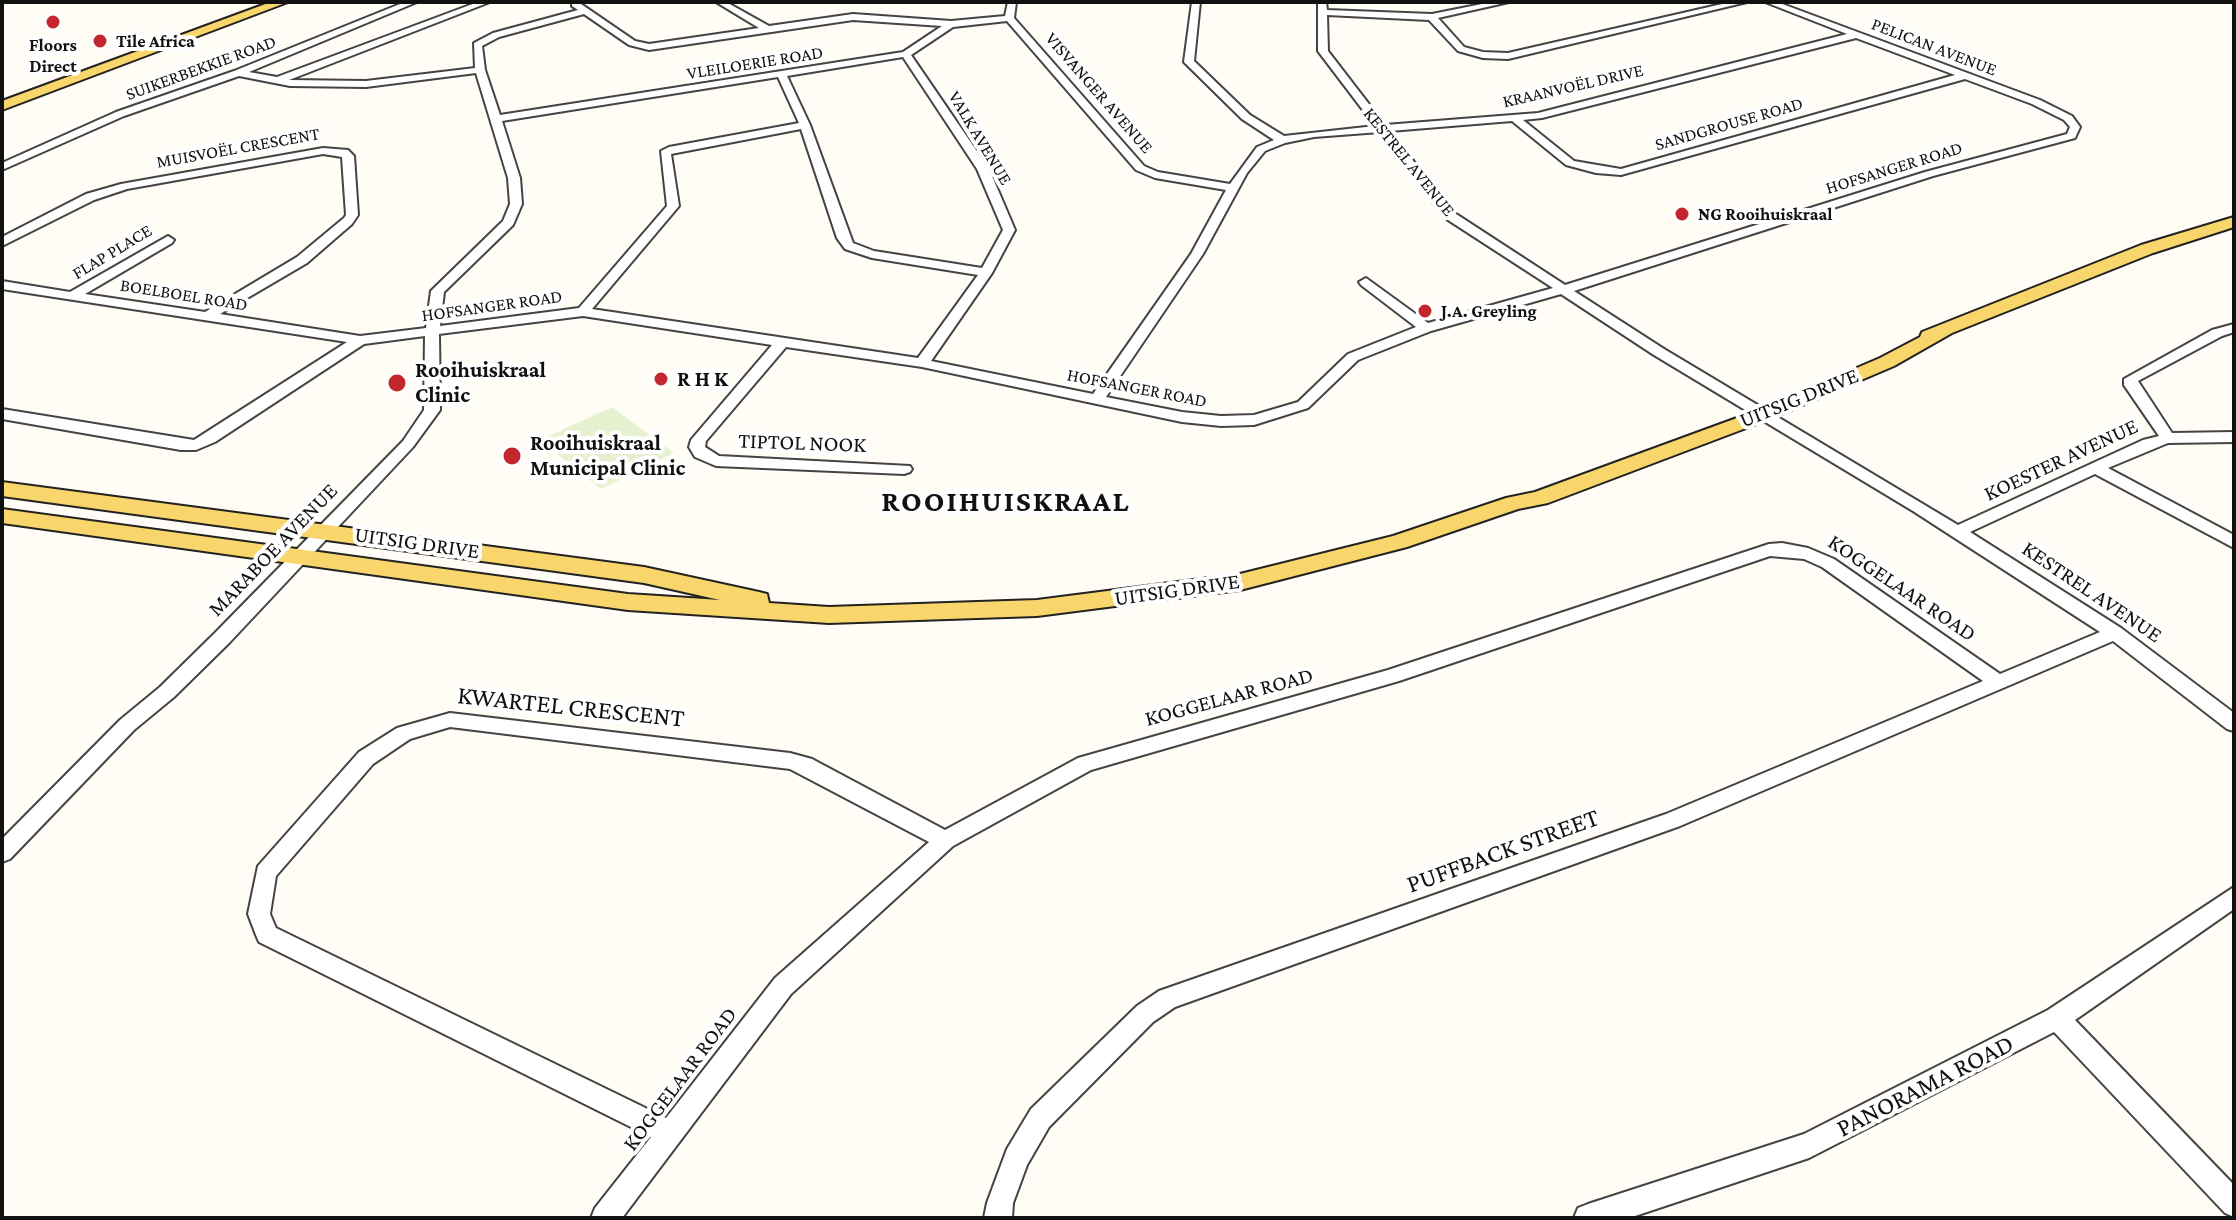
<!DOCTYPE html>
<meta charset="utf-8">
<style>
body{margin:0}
#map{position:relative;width:2236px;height:1220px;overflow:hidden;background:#fffdf5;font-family:"Crimson Pro",serif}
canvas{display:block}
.frame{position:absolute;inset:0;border:4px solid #111;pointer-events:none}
</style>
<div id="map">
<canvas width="2236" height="1220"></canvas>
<div class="frame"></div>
</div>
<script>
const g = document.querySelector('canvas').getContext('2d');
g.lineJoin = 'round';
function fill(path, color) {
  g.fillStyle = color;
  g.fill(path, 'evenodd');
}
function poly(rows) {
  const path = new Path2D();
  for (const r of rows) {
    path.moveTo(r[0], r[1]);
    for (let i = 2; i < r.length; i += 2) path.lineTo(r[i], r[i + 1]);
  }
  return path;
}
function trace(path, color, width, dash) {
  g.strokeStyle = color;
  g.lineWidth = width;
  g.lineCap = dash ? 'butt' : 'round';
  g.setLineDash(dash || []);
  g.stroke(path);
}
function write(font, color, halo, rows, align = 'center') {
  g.font = font + ' "Crimson Pro",serif';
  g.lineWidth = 8;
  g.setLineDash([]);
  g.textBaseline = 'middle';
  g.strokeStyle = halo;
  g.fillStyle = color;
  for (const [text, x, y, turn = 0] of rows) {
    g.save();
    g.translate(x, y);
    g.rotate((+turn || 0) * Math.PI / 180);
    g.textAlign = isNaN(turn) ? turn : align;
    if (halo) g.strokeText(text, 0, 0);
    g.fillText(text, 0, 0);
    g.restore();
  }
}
fill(poly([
 [612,407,674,453,601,489,540,440]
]), '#e6f2cf');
const minor = poly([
 [405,2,417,2,249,72,277,77,478,2,490,2,289,80,366,81,475,68,474,43,493,33,578,10,572,6,572,2,578,2,635,41,649,44,759,28,716,2,726,2,769,26,853,14,951,21,1005,16,1008,2,1016,2,1014,18,1144,166,1158,172,1230,184,1257,147,1274,140,1242,119,1184,62,1192,2,1200,2,1194,61,1250,115,1284,136,1375,126,1318,51,1318,2,1326,2,1327,10,1432,14,1492,2,1509,2,1438,18,1464,47,1483,52,1508,53,1731,2,1747,2,1508,59,1483,58,1458,51,1429,20,1327,15,1328,51,1385,125,1538,113,1847,34,1765,2,1777,2,2040,100,2072,116,2080,127,2075,138,1933,176,1574,291,1664,349,1958,525,2143,440,2159,436,2124,385,2124,379,2212,330,2234,324,2234,332,2222,336,2138,381,2172,433,2234,432,2234,442,2168,443,2108,468,2234,535,2234,548,2095,474,1970,532,2121,628,2234,713,2234,731,2227,729,2113,641,1680,826,1175,1007,1153,1022,1049,1127,1027,1165,1013,1203,1012,1218,984,1218,987,1203,1007,1149,1031,1109,1137,1006,1159,991,1666,814,1983,681,1822,567,1804,559,1770,556,1399,681,1091,770,953,846,791,994,622,1218,591,1218,595,1208,651,1137,259,942,256,935,248,914,258,866,359,752,397,728,450,713,790,753,812,759,945,830,1078,758,1388,670,1769,544,1782,543,1808,548,1834,559,2000,674,2100,632,1913,511,1654,355,1561,294,1431,331,1358,360,1308,408,1254,425,1221,426,1182,422,922,367,786,347,706,441,705,447,719,456,910,466,912,469,910,472,904,474,716,466,695,457,689,447,691,440,772,345,583,316,439,334,440,410,413,447,229,643,174,697,134,730,10,859,2,862,2,839,120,720,160,687,215,633,403,441,424,410,425,336,364,344,215,442,196,450,181,450,2,419,2,409,194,440,347,342,2,289,2,281,70,292,168,236,174,240,172,243,85,294,205,312,297,257,344,218,346,215,342,157,323,154,127,189,94,200,2,246,2,237,86,194,121,184,323,148,348,150,354,156,358,215,352,224,307,263,220,314,360,336,426,328,431,291,503,221,510,204,508,178,476,73,366,87,290,86,239,76,124,116,2,170,2,163,116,112,234,71,405,2],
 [584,14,629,45,649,50,853,20,942,26,903,52,500,115,485,70,482,46,499,37,584,14],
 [1007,21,1136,170,1155,178,1226,190,1191,254,1093,394,931,361,992,273,1015,230,989,169,911,55,953,27,1007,21],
 [1856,38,1955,75,1621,169,1574,161,1523,120,1542,118,1856,38],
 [903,57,977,169,1003,230,982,268,874,251,853,243,810,125,787,76,903,57],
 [778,77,799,123,669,147,661,151,667,206,579,308,440,326,444,292,513,225,522,204,520,178,502,121,778,77],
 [1965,79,2032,104,2064,120,2070,127,2067,134,1925,172,1565,285,1453,212,1390,131,1512,121,1566,165,1596,173,1621,175,1965,79],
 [801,129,837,238,845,249,872,258,978,275,918,358,592,309,679,206,671,154,801,129],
 [1380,132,1445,218,1553,288,1428,323,1366,278,1359,282,1361,285,1416,327,1348,354,1298,402,1254,415,1221,416,1182,412,1106,397,1203,254,1247,173,1265,151,1285,143,1314,137,1380,132],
 [450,727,790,769,929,842,775,978,666,1118,276,928,270,914,276,876,373,764,410,739,450,727],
 [2234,887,2234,909,2075,1020,2234,1185,2234,1217,2225,1213,2054,1032,1809,1158,1629,1218,1574,1218,1578,1208,1588,1204,1804,1134,2048,1010,2234,887]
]);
const major = poly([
 [271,2,288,2,2,110,2,101,271,2],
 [2234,217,2234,227,2153,253,1952,333,1894,366,1770,419,1548,503,1518,509,1407,547,1240,590,1037,616,829,623,628,610,2,523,2,509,628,594,720,600,644,583,2,496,2,482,644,567,759,592,767,594,769,603,829,607,1037,600,1240,574,1393,536,1506,498,1535,492,1756,411,1880,358,1920,337,1922,332,2141,245,2234,217]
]);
trace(minor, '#444', 4);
trace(major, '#222', 4);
fill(minor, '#fff');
fill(major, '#f9d66b');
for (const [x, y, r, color] of [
 [53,22,8,"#c4262e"],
 [100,41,8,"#c4262e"],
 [1682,214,8,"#c4262e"],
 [1425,311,8,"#c4262e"],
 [661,379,8,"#c4262e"],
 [397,383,10,"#c4262e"],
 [512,456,10,"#c4262e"]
]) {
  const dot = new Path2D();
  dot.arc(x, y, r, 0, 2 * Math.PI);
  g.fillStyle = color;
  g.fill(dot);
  trace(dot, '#fff', 3);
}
write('bold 18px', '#111', '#fff', [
 ["Tile Africa",116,41],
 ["Floors",53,45,"center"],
 ["Direct",53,66,"center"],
 ["NG Rooihuiskraal",1698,214],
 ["J.A. Greyling",1441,311]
], 'left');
write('18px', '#111', '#fff', [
 ["PELICAN AVENUE",1934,47,21],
 ["VLEILOERIE ROAD",755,63,-9],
 ["SUIKERBEKKIE ROAD",201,68,-20],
 ["KRAANVOËL DRIVE",1573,86,-13],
 ["VISVANGER AVENUE",1099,93,49],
 ["SANDGROUSE ROAD",1729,124,-16],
 ["VALK AVENUE",980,138,59],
 ["MUISVOËL CRESCENT",238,148,-10],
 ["KESTREL AVENUE",1409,162,51],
 ["HOFSANGER ROAD",1894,168,-17],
 ["FLAP PLACE",112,252,-31],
 ["BOELBOEL ROAD",184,295,9],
 ["HOFSANGER ROAD",492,306,-8],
 ["HOFSANGER ROAD",1137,388,11]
]);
write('bold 22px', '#111', '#fff', [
 ["Rooihuiskraal",415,370],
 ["Clinic",415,395],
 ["R H K",677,379],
 ["Rooihuiskraal",530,443],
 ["Municipal Clinic",530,468]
], 'left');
write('22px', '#111', '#fff', [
 ["UITSIG DRIVE",1799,398,-22],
 ["TIPTOL NOOK",802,443,2],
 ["KOESTER AVENUE",2061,460,-25],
 ["UITSIG DRIVE",417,543,8],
 ["MARABOE AVENUE",273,550,-46],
 ["KOGGELAAR ROAD",1902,588,34],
 ["UITSIG DRIVE",1177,590,-8],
 ["KESTREL AVENUE",2092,592,34],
 ["KOGGELAAR ROAD",1229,697,-15],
 ["KOGGELAAR ROAD",680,1079,-53]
]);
write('26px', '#111', '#fff', [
 ["KWARTEL CRESCENT",571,707,6],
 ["PUFFBACK STREET",1503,851,-20],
 ["PANORAMA ROAD",1925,1086,-27]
]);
g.letterSpacing = '2px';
write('bold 30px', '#111', '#fff', [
 ["ROOIHUISKRAAL",1006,502]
]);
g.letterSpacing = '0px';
</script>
